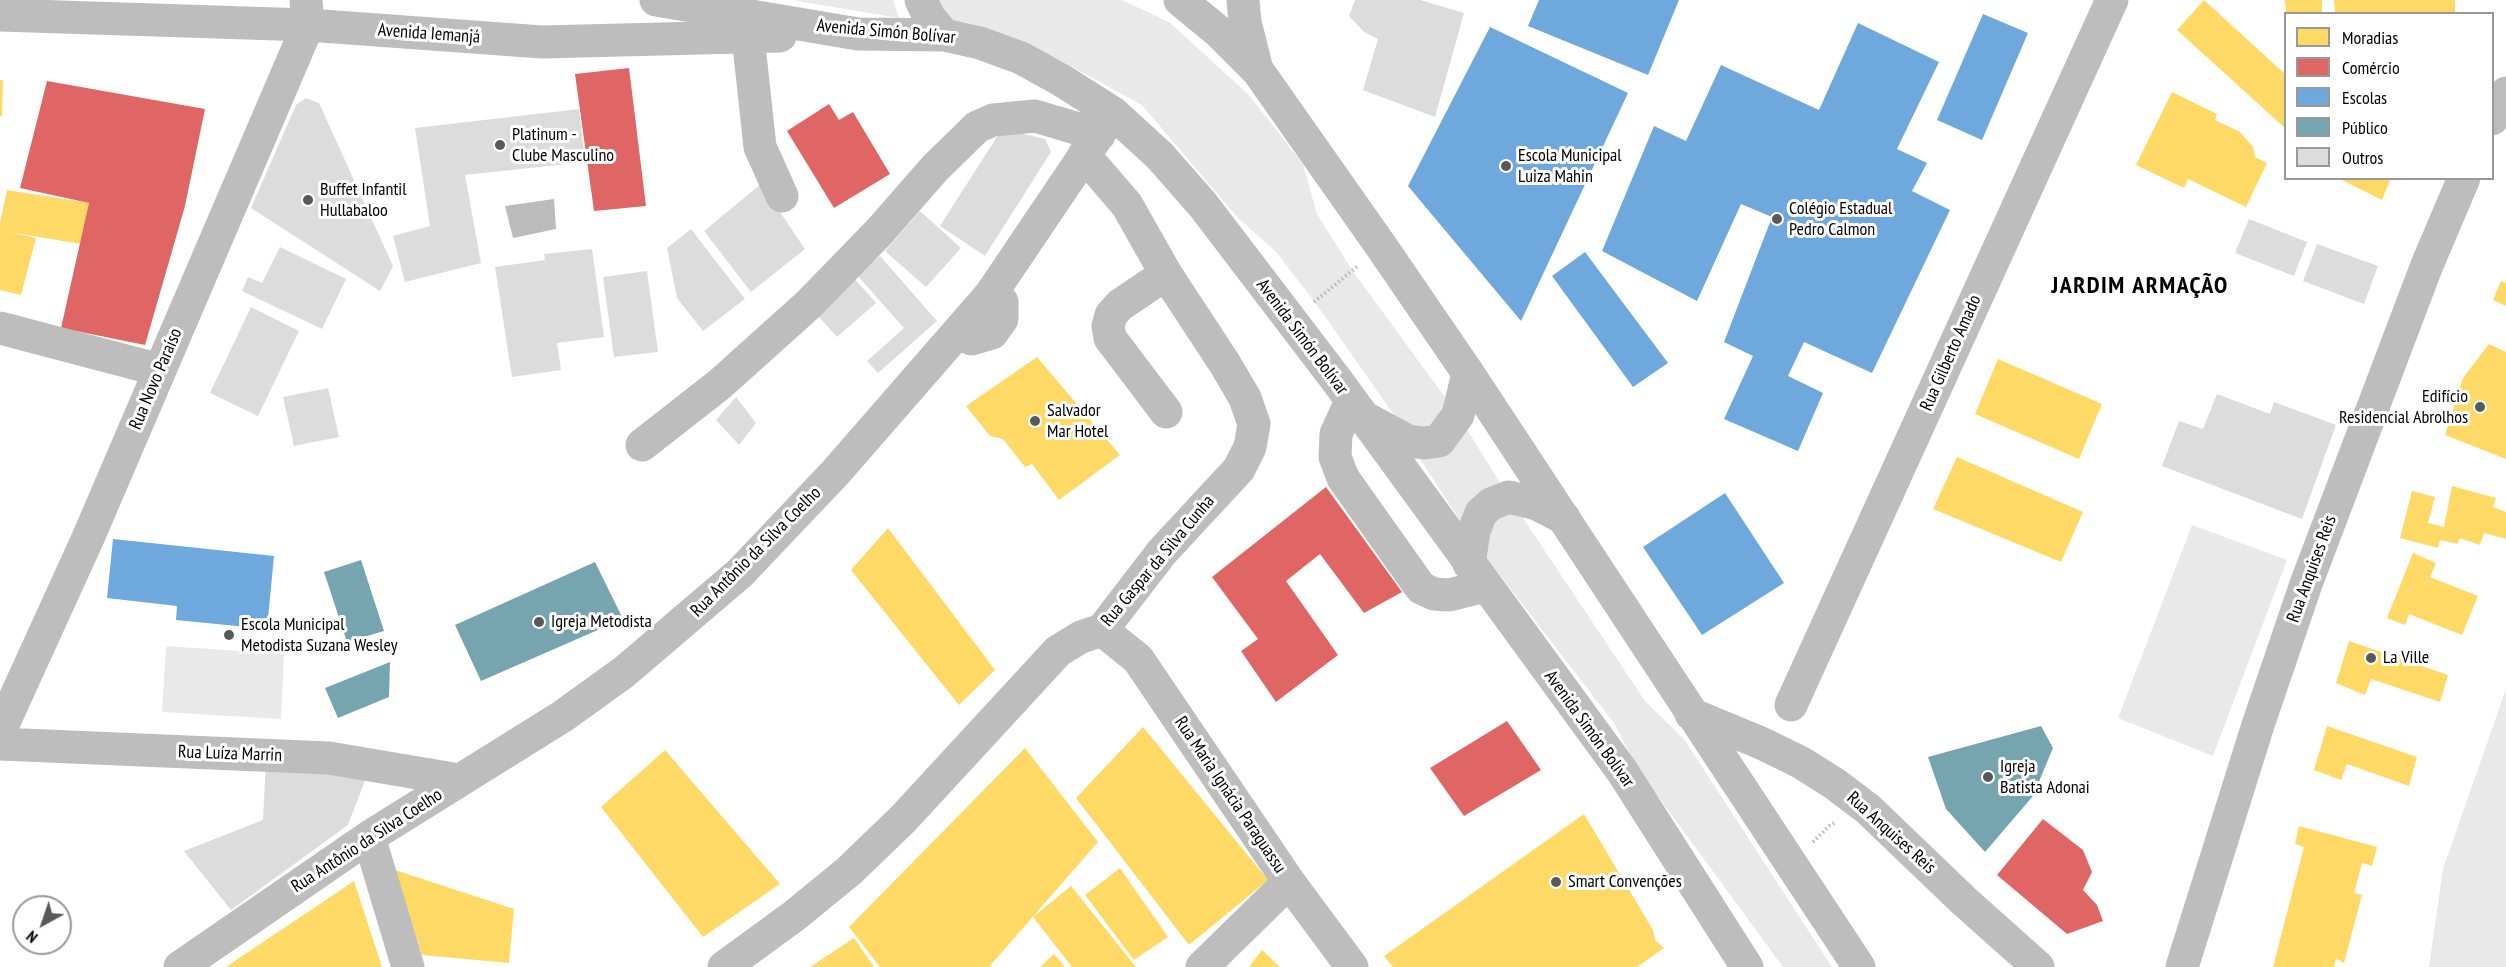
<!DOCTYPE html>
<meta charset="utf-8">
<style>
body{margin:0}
#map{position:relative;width:2506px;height:967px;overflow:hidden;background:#fff;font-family:"PT Sans Narrow",sans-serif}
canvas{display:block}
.legend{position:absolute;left:2284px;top:12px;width:210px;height:168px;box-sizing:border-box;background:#fff;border:2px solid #999;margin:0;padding:8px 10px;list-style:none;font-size:18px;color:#000}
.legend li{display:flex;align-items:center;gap:12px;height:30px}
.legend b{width:30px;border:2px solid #999}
.north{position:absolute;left:12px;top:895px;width:60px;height:60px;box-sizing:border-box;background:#fff;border:2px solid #999;border-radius:50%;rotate:220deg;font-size:16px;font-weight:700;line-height:24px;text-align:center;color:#000}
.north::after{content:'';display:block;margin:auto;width:21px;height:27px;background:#595959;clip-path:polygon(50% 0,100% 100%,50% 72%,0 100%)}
</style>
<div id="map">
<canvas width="2506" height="967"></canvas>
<ul class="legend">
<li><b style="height:16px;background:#ffd966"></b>Moradias</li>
<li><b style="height:16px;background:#e06666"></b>Comércio</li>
<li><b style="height:16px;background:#6fa8dc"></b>Escolas</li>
<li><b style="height:16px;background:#76a5af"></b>Público</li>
<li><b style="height:16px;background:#dcdcdc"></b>Outros</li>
</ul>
<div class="north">N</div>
</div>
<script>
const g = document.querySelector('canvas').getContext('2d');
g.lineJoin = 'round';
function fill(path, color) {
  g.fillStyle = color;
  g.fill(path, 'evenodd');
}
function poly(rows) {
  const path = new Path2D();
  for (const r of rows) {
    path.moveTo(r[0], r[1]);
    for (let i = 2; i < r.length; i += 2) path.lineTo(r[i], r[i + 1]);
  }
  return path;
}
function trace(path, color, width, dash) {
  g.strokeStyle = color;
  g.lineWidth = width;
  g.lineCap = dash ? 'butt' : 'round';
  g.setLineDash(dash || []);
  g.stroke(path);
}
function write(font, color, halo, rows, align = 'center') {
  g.font = font + ' "PT Sans Narrow",sans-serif';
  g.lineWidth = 6;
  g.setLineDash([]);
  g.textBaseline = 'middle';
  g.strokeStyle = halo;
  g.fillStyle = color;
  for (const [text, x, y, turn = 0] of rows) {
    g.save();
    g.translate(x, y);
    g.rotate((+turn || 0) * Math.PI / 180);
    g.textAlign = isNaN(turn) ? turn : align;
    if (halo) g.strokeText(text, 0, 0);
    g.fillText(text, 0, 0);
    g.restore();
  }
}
fill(poly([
 [794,0,893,0,899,18,803,2],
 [935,0,1122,0,1169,22,1248,94,1303,164,1317,214,1352,270,1458,415,1509,497,1645,701,1684,739,1832,967,1783,967,1638,769,1614,723,1473,540,1408,441,1401,425,1314,301,1276,252,1238,218,1142,105,1054,57,947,20],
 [2192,525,2287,560,2213,756,2118,718],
 [166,646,284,654,281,719,162,712],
 [2506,689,2506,967,2429,967,2443,869]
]), '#e9e9e9');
fill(poly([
 [554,199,556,229,513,238,505,206]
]), '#bbb');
fill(poly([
 [2204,0,2286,75,2286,129,2177,30],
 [2285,0,2322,0,2322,14,2286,14],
 [2334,0,2455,0,2455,14,2335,14],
 [0,80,3,80,2,116,0,116],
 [2172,92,2217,114,2215,120,2240,132,2253,147,2255,157,2267,163,2246,207,2188,179,2184,188,2136,165],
 [2338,178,2391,178,2382,200],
 [7,190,89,203,81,244,9,232,36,238,21,295,0,290,0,223],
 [2501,281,2506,283,2506,306,2493,300],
 [2489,344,2506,352,2506,459,2445,435,2463,378],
 [1037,357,1120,455,1059,500,1032,464,1025,467,1003,439,990,436,966,406],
 [1998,359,2102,404,2079,459,1975,414],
 [1957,457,2083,512,2061,562,1933,509],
 [2452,486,2496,498,2493,507,2506,512,2506,539,2484,533,2480,545,2460,538,2457,544,2440,540,2438,548,2400,538,2412,491,2435,497,2428,523,2444,527],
 [888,528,995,670,959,705,851,570],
 [2413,553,2436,563,2430,577,2478,596,2462,635,2409,614,2405,625,2387,618],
 [2349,641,2448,675,2440,702,2371,679,2365,695,2336,683],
 [2327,726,2417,757,2409,786,2347,764,2341,780,2314,770],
 [1143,727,1268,880,1189,945,1076,798],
 [1025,748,1098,842,989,967,880,967,849,927],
 [665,750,780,884,703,937,601,807],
 [1584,814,1653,930,1655,940,1664,948,1637,967,1393,967,1384,956],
 [2299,826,2377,847,2372,866,2362,863,2354,893,2362,895,2344,963,2336,959,2334,967,2273,967,2304,847,2295,844],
 [1120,868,1168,937,1134,960,1085,895],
 [395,870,514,909,509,963,422,955],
 [354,881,382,967,226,967],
 [1071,886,1136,967,1072,967,1033,917],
 [854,938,874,967,810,967],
 [1262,950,1280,967,1249,967],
 [1054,954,1065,967,1040,967]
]), '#ffd966');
fill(poly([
 [629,68,646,206,594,211,575,74],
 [47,81,205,109,185,206,145,345,61,328,89,203,20,188],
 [829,104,839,120,853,112,890,174,834,208,787,131],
 [1326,487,1402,592,1364,613,1320,554,1286,581,1338,655,1276,702,1241,651,1258,639,1212,577],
 [1507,721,1541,770,1464,816,1430,768],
 [2043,819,2083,850,2092,872,2083,890,2097,905,2103,921,2067,934,1997,875]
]), '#e06666');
fill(poly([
 [1539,0,1679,0,1648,75,1528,26],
 [1983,14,2028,33,1982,140,1937,120],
 [1858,23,1939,62,1897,149,1927,163,1912,191,1950,210,1872,373,1804,342,1788,376,1823,393,1798,451,1724,419,1753,356,1724,342,1772,217,1741,204,1697,301,1602,251,1654,126,1686,141,1721,65,1819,110],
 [1490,27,1628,93,1521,321,1408,186],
 [1585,252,1668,363,1633,387,1552,276],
 [1725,493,1784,583,1702,635,1643,547],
 [113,539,274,556,267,629,176,620,177,606,107,598]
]), '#6fa8dc');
fill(poly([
 [361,560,384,631,347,642,324,572],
 [595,562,623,619,481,681,455,625],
 [390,662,389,697,338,718,325,688],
 [2041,726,2053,748,2033,796,1985,852,1946,809,1928,757]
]), '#76a5af');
fill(poly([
 [1355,0,1420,0,1464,13,1435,117,1363,90,1378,39,1364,32,1349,16],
 [306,98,319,103,393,266,380,291,251,208,296,105],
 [579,109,585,162,465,175,481,263,405,282,393,236,430,226,415,128],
 [1002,129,1045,139,1051,152,985,256,940,226],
 [761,184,805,249,751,292,704,231],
 [920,211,961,248,926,287,885,251],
 [2249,219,2307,242,2294,276,2235,253],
 [691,229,745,299,703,331,677,298,667,248],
 [2317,244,2378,266,2364,304,2303,281],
 [280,247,346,279,322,329,242,291,248,277,262,283],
 [592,249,604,337,557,343,561,370,512,377,495,267,545,260,544,254],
 [880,256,937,321,878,373,867,361,904,328,857,275],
 [647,271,658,352,614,357,603,277],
 [852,276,876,303,837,337,813,310],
 [251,307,299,331,258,416,210,393],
 [328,388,339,437,294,446,283,397],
 [2217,394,2270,414,2274,402,2336,425,2302,519,2162,466,2179,421,2203,429],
 [736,397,756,423,739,445,716,420],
 [266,761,366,778,348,825,231,910,184,851,263,820]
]), '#dcdcdc');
trace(poly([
 [1314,302,1359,265],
 [1813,842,1829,826,1836,822]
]), '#b8b8b8', 4, [1.5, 3]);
trace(poly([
 [656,0,858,34,944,35,980,43,1021,58,1061,80,1113,113,1160,156,1203,205,1338,382,1622,771,1747,967],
 [921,0,929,17,944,35],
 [1180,0,1219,32,1258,71,1381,246,1468,373,1859,967],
 [1243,0,1245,22,1257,70],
 [0,15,308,25,542,42,780,36],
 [748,36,760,147,782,196],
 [2492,119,2506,93],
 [1166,274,1120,305,1111,315,1108,326,1110,338,1166,412],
 [0,328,160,370],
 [958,333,972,339,992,333,1002,319,1002,302,993,291],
 [1351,401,1336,434,1335,457,1343,478,1421,588,1434,594,1449,595,1485,586],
 [1369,420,1408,441,1424,443,1439,441,1458,415,1468,373],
 [642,445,720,384,809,304,880,231,935,168,977,127,993,120,1035,116,1099,135],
 [1469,564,1474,531,1481,513,1491,504,1509,497,1537,504,1564,518],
 [1102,630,1138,659,1289,882,1352,967],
 [1791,705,2112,0],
 [1691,714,1761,743,1800,762,1835,784,1868,809,1963,900,2038,967],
 [0,731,88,538,308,25,306,0],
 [0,744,329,758,459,780],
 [369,837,408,967],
 [180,967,369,837,563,716,624,672,740,573,835,473,991,294,1113,113],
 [724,967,794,916,849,871,903,819,1058,651,1081,637,1102,630,1162,552,1239,469,1250,447,1254,424,1245,398,1225,364,1166,274,1127,205,1084,155],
 [1202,967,1289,882],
 [2182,967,2258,725,2306,584,2427,265,2464,178]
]), '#bdbdbd', 33);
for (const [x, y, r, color] of [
 [500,145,6,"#595959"],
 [1506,166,6,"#595959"],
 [308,200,6,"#595959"],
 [1777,219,6,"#595959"],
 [2480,407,6,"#595959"],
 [1035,421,6,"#595959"],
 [539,622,6,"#595959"],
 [229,635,6,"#595959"],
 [2371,658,6,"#595959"],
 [1988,777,6,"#595959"],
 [1556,882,6,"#595959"]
]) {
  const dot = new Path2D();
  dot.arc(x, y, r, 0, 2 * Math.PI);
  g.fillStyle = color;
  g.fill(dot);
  trace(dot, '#fff', 2);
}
write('18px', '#000', '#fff', [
 ["Avenida Simón Bolívar",886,32,5],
 ["Avenida Iemanjá",429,34,4],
 ["Avenida Simón Bolívar",1302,337,53],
 ["Rua Gilberto Amado",1951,353,-66],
 ["Rua Novo Paraíso",156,379,-67],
 ["Rua Antônio da Silva Coelho",756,552,-45],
 ["Rua Gaspar da Silva Cunha",1158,561,-50],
 ["Rua Anquises Reis",2312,569,-70],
 ["Avenida Simón Bolívar",1589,729,54],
 ["Rua Luíza Marrin",230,754,2],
 ["Rua Maria Ignácia Paraguassu",1230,795,56],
 ["Rua Anquises Reis",1891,833,42],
 ["Rua Antônio da Silva Coelho",367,841,-33]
]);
write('18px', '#000', '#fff', [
 ["Platinum -",512,135],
 ["Clube Masculino",512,156],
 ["Escola Municipal",1518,156],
 ["Luiza Mahin",1518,177],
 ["Buffet Infantil",320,190],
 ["Hullabaloo",320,211],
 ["Colégio Estadual",1789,209],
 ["Pedro Calmon",1789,230],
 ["Edifício",2468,397,"right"],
 ["Residencial Abrolhos",2468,418,"right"],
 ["Salvador",1047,411],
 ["Mar Hotel",1047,432],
 ["Igreja Metodista",551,622],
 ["Escola Municipal",241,625],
 ["Metodista Suzana Wesley",241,646],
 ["La Ville",2383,658],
 ["Igreja",2000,767],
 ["Batista Adonai",2000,788],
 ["Smart Convenções",1568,882]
], 'left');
g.letterSpacing = '1.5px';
write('bold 24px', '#000', '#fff', [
 ["JARDIM ARMAÇÃO",2140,286]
]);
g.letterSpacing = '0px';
</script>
